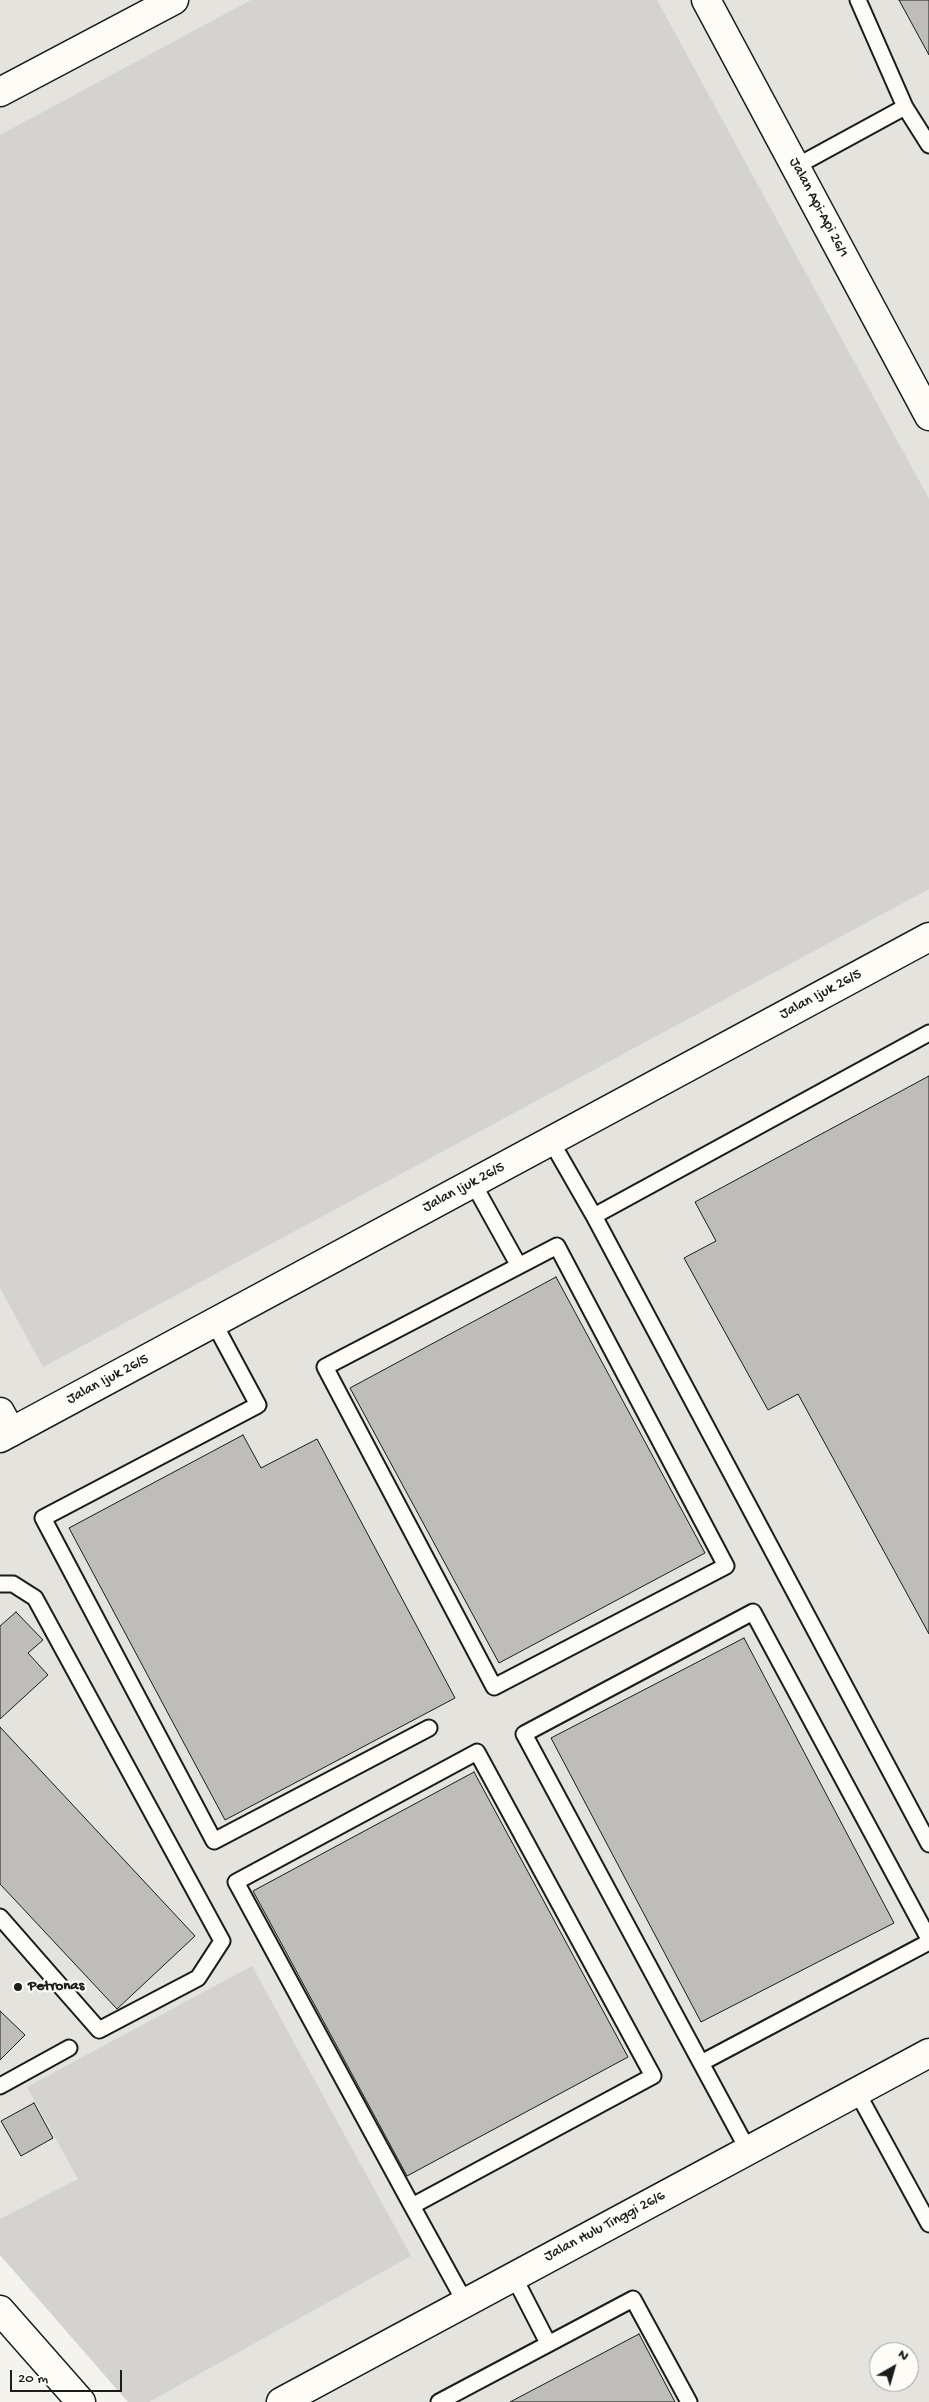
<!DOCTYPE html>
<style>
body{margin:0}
#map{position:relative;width:929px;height:2402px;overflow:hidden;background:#f4f3ee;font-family:"Gochi Hand",sans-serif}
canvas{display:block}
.north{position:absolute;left:869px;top:2342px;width:50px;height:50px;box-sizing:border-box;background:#fdfcf7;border:1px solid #a3a29f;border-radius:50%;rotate:38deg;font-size:14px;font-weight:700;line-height:20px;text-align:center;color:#1c1c1c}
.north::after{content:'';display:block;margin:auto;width:18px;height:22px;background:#1c1c1c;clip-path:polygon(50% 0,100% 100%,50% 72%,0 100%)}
.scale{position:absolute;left:10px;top:2370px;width:112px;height:22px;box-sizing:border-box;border:2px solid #1c1c1c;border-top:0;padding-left:6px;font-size:15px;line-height:18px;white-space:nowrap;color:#1c1c1c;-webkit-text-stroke:4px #fdfcf7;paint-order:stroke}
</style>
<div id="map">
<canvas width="929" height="2402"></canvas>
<div class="north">N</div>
<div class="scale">20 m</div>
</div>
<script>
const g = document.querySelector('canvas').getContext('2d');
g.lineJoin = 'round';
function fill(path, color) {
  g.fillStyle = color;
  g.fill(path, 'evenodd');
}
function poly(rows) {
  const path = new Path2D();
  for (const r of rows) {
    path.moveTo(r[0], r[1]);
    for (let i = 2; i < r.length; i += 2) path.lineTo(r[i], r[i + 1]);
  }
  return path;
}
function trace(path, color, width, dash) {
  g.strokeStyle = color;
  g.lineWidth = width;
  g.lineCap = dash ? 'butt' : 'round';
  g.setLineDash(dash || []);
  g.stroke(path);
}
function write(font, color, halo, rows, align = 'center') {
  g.font = font + ' "Gochi Hand",sans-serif';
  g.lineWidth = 4.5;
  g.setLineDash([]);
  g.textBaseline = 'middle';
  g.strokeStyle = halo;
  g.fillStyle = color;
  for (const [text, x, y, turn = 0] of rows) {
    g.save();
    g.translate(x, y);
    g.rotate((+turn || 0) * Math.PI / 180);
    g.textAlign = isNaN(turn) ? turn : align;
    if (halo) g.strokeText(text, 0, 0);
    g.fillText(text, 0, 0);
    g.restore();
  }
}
fill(poly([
 [0,0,929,0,929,2402,128,2402,0,2255],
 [879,2352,909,2352,909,2382,879,2382]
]), '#e4e3de');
fill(poly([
 [251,0,657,0,929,499,929,889,43,1367,0,1288,0,135],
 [252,1966,411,2256,149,2402,128,2402,0,2255,0,2219,78,2179,27,2087]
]), '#d4d3cf');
const building = poly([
 [899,0,929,0,929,55,899,0],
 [929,1076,929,1634,798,1394,768,1410,684,1258,716,1241,695,1202,929,1076],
 [556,1277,705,1553,499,1663,350,1388,556,1277],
 [243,1435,261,1468,317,1439,455,1698,225,1820,69,1528,243,1435],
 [16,1612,43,1640,28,1653,48,1675,0,1719,0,1626,16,1612],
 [744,1638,894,1923,701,2022,551,1738,744,1638],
 [0,1727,195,1936,117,2009,0,1884,0,1727],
 [474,1772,628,2057,407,2176,253,1891,474,1772],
 [0,2011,25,2035,0,2060,0,2011],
 [34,2103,53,2138,21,2156,1,2121,34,2103],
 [639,2334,675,2402,510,2402,639,2334]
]);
fill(building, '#bebdba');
trace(building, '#1c1c1c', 1);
const lane = poly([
 [858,0,905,107,929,145],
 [795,167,905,107],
 [929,1033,594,1216,929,1844],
 [551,1141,594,1216],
 [473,1183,519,1266],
 [557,1246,726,1566,494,1687,325,1367,557,1246],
 [214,1323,258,1405,43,1518,214,1841,429,1728],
 [0,1584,13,1584,35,1598,222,1941,198,1978,99,2030,0,1917],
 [701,2063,524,1734,753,1612,929,1939],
 [0,2086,69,2048],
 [857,2092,929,2224],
 [748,2150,701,2063,929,1942],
 [412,2206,653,2076,477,1752,236,1882,412,2206,465,2302],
 [514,2277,548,2343],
 [439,2402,633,2299,689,2402]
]);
const street = poly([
 [706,0,929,416],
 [0,92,174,0],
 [0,1412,11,1432],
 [0,2310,81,2402],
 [281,2402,929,2053]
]);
const secondary = poly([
 [0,1438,929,937]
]);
trace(lane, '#1c1c1c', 19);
trace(street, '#1c1c1c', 31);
trace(secondary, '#1c1c1c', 31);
trace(lane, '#fdfcf7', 15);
trace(street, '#fdfcf7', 28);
trace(secondary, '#fdfcf7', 28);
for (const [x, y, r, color] of [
 [18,1987,5,"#1c1c1c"]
]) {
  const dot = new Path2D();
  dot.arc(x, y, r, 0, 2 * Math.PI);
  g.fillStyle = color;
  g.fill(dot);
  trace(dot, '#fdfcf7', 2);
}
write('15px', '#1c1c1c', '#fdfcf7', [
 ["Jalan Api-Api 26/1",818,208,62],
 ["Jalan Ijuk 26/5",821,995,-28],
 ["Jalan Ijuk 26/5",464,1188,-28],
 ["Jalan Ijuk 26/5",108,1380,-28],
 ["Jalan Hulu Tinggi 26/6",605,2227,-28]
]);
write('bold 15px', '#1c1c1c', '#fdfcf7', [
 ["Petronas",28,1987]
], 'left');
</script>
